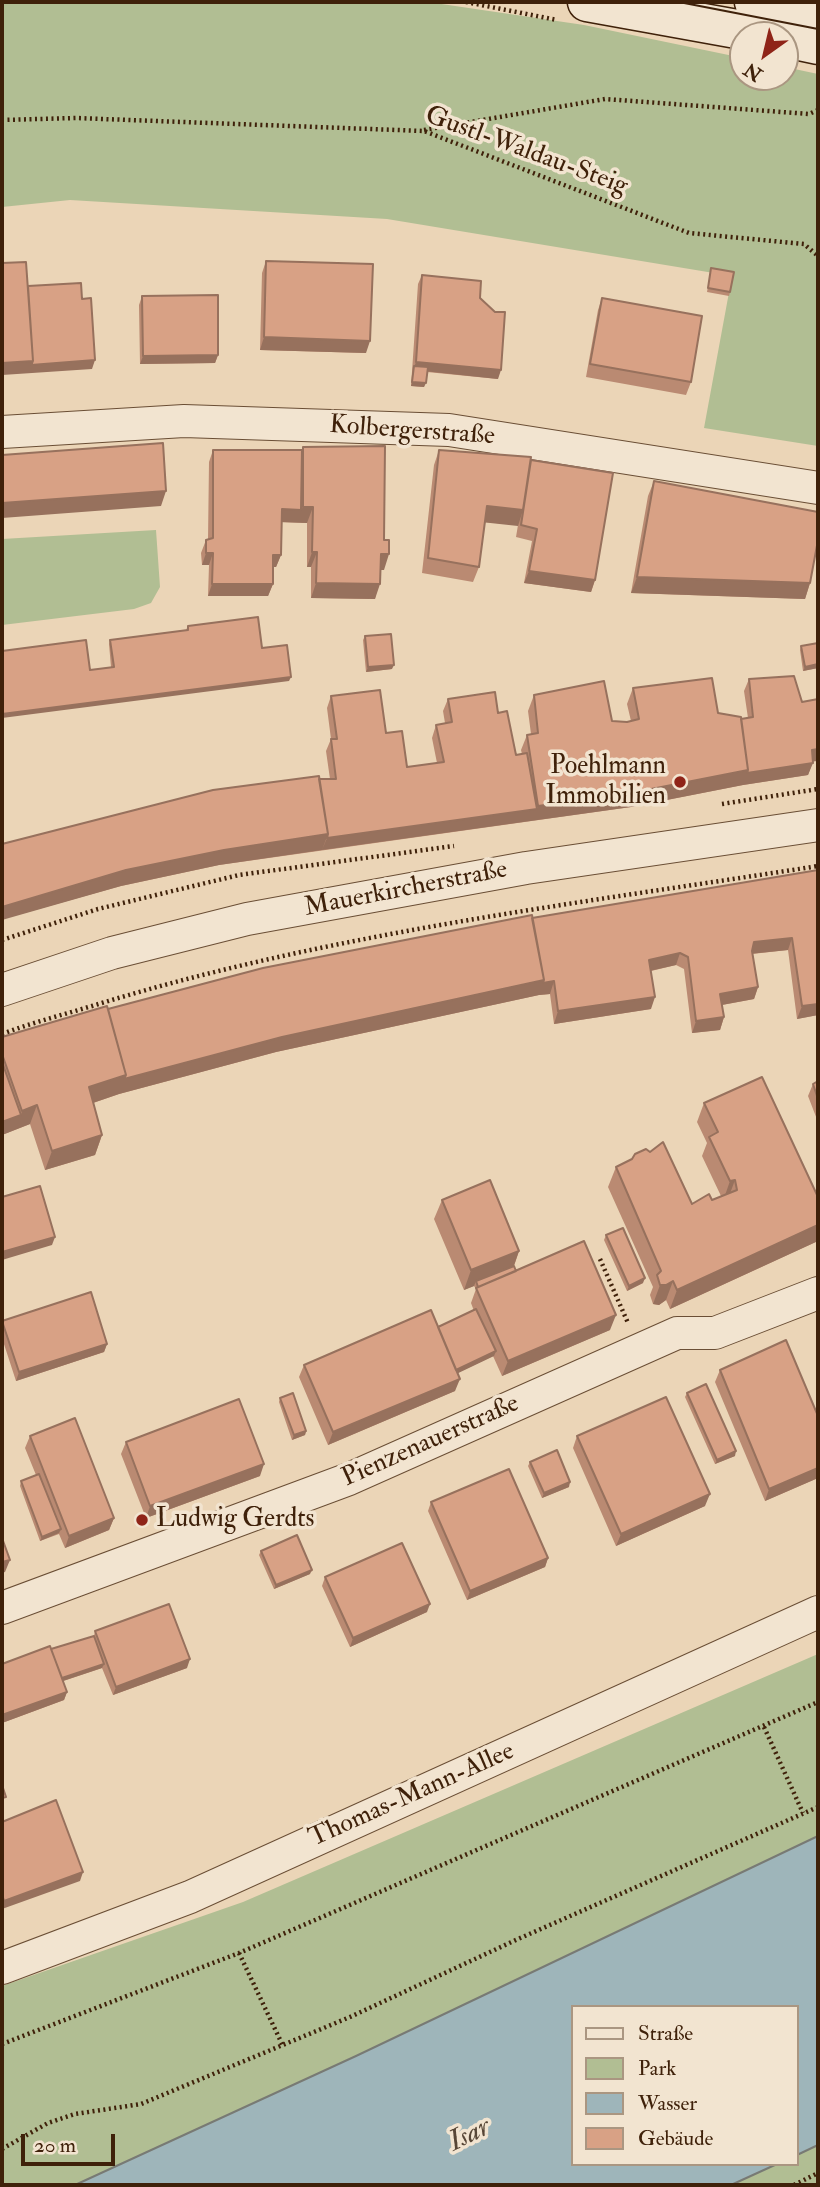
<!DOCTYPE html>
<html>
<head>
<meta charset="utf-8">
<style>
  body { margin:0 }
  #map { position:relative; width:820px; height:2187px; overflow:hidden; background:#ebd5b7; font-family:"IM FELL Double Pica",serif }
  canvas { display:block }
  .frame { position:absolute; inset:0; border:4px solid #3f210a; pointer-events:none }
  .legend { position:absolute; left:571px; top:2005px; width:228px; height:161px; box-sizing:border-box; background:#f2e4d0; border:2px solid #aa9681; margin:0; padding:9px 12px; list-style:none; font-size:21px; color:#3f210a }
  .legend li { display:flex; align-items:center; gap:14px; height:35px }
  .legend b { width:35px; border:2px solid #aa9681 }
  .north { position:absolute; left:729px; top:21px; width:70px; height:70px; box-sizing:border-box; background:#f2e4d0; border:2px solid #aa9681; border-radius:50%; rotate:214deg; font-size:19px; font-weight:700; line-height:28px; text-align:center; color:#3f210a }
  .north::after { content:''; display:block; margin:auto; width:24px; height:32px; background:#8f2418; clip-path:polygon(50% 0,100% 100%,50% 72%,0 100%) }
  .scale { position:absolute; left:21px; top:2134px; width:94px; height:32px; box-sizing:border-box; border:4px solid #3f210a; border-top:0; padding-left:9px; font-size:21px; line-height:24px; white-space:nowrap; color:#3f210a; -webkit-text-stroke:5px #f2e4d0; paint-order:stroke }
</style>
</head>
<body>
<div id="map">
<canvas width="820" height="2187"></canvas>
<div class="frame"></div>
<ul class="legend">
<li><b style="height:9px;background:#f2e4d0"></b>Straße</li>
<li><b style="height:19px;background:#b1be93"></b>Park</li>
<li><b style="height:19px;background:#9eb5ba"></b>Wasser</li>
<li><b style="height:19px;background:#d8a185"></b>Gebäude</li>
</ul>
<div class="north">N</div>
<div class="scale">20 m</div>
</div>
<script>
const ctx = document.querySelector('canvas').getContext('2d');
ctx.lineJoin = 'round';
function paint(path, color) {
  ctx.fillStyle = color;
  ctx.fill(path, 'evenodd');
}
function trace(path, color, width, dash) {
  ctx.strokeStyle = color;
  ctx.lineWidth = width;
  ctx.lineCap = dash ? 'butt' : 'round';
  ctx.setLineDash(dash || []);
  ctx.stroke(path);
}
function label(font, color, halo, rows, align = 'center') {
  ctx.font = font + ' "IM FELL Double Pica",serif';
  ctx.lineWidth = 7;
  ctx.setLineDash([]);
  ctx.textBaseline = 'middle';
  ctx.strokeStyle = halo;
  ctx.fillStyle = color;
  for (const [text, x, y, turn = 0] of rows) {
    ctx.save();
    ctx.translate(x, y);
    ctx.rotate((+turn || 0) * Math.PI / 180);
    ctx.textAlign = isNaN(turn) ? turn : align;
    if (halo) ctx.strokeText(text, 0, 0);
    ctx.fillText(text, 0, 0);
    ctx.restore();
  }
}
paint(new Path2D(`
  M 2,2 L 428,2 L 584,25 L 743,58 L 743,77 L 785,77 L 785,67 L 818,74 L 818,446 L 704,428 L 732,276 L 387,219 L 70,200 L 2,207 Z
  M 156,530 L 160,587 L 151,603 L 134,609 L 2,625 L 2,539 Z
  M 818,1654 L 818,1836 L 356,2056 L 75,2185 L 2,2185 L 2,1986 L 243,1902 Z
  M 818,2145 L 818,2185 L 731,2185 L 777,2164 L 797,2164 L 797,2155 Z`), '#b1be93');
const water = new Path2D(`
  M 818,1836 L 818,2145 L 797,2155 L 797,2007 L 573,2007 L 573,2164 L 777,2164 L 731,2185 L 75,2185 L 356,2056 Z`);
paint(water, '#9eb5ba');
trace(water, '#787a74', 2);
const street = new Path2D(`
  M 2,432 L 184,421 L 449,430 L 818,488
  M 2,990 L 112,953 L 247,919 L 526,868 L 818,825
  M 2,1608 L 349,1479 L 677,1333 L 715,1333 L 818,1293
  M 2,1968 L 190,1897 L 818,1612`);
const secondary = new Path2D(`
  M 587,2 L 770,35
  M 754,2 L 818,15
  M 785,38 L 818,45`);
trace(street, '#6a4e35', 34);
trace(secondary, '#3f210a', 41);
trace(new Path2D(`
  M 466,2 L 557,20
  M 2,120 L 76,118 L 424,131 L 689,233 L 804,244 L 818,256
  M 424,130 L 605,99 L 809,114 L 818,110
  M 722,804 L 818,789
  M 2,940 L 98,909 L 239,875 L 454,846
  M 2,1034 C 31,1023 62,1015 92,1006 C 328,933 575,904 818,866
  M 600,1259 L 628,1323
  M 764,1727 L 803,1813
  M 239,1953 L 283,2046
  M 2,2044 L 239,1953 L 818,1702
  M 2,2149 L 48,2123 L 75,2114 L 141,2104 L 350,2017 L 518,1939 L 818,1807
  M 794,2185 L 818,2173`), '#3f210a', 4.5, [2, 3.5]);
trace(street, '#f2e4d0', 32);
trace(secondary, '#f2e4d0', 38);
trace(new Path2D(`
  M 679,2 L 818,29`), '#3f210a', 2);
paint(new Path2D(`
  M 266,261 L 366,353 L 260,350 L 262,273 Z
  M 711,268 L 730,292 L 729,296 L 707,292 Z
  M 422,275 L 480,298 L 498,379 L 427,372 L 424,387 L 411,386 L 418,284 Z
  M 142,296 L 218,355 L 215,363 L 140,364 L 139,305 Z
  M 602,298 L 691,382 L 686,395 L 586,377 L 598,310 Z
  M 303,447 L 384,540 L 384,570 L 380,570 L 375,599 L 311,598 L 311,567 L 307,567 L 307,523 L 282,522 L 281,555 L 276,567 L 273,567 L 273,584 L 268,596 L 208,596 L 209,565 L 202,565 L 201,553 L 206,540 L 208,540 L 209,462 L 213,450 L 302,450 Z
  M 439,450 L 531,460 L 595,580 L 591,592 L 524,583 L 532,541 L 516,537 L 518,525 L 485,522 L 479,567 L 473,582 L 422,573 L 434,465 Z
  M 654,481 L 810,583 L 805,599 L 631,593 L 648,496 Z
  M 188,626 L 262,648 L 289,681 L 90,670 L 111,667 L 109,644 L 110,640 L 186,630 Z
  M 365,636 L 392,669 L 366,672 L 363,640 Z
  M 818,641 L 818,668 L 803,671 L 800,650 L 801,646 L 818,643 Z
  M 749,679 L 802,702 L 818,699 L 818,761 L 813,761 L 808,775 L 743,785 L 631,807 L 219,865 L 121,886 L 17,915 L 319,779 L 330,779 L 326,751 L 331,739 L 327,708 L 331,696 L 386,733 L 407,767 L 437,763 L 432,738 L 436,725 L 445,723 L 443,711 L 448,699 L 498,713 L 516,755 L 522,754 L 521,750 L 527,735 L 531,734 L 528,711 L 534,695 L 612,721 L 627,722 L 631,721 L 627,704 L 633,688 L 741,719 L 748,718 L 744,691 Z
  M 818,870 L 818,1015 L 797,1019 L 788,950 L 752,954 L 758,987 L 754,999 L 722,1005 L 724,1017 L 720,1030 L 692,1033 L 684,969 L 676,965 L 651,971 L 651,1009 L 554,1024 L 550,994 L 539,995 L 276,1052 L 119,1094 L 93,1103 L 102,1135 L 95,1155 L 45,1170 L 30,1124 L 2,1135 L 2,1037 L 108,1009 L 532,918 Z
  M 818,1081 L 818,1122 L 808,1096 L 813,1084 Z
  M 704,1103 L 818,1197 L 818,1241 L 670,1309 L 666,1300 L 659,1305 L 653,1304 L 650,1295 L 653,1287 L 608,1187 L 616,1167 L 692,1204 L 712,1200 L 721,1196 L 702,1156 L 707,1143 L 697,1122 Z
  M 442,1200 L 519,1251 L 514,1266 L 516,1271 L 610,1330 L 502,1376 L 493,1356 L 457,1373 L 455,1391 L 328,1445 L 299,1377 L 304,1365 L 438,1327 L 474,1311 L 471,1303 L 476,1289 L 474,1286 L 464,1290 L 434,1219 Z
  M 606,1235 L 643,1283 L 627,1291 L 604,1240 Z
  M 2,1321 L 107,1344 L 104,1352 L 16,1381 L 2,1338 Z
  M 720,1370 L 818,1416 L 818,1478 L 765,1501 L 715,1382 Z
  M 687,1393 L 735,1456 L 715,1464 L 685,1397 Z
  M 280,1398 L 306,1431 L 305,1435 L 292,1440 L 279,1402 Z
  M 30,1436 L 114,1518 L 109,1530 L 65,1548 L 59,1534 L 40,1541 L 20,1486 L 21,1481 L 36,1475 L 25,1448 Z
  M 577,1436 L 705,1506 L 616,1546 L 573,1448 Z
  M 126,1442 L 260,1476 L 146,1518 L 121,1454 Z
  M 530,1462 L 569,1487 L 542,1498 L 528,1466 Z
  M 431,1502 L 548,1558 L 545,1567 L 467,1600 L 428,1511 Z
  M 261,1551 L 310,1574 L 274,1589 L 259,1555 Z
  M 325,1577 L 427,1612 L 350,1647 L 322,1586 Z
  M 95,1631 L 187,1668 L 113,1695 L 102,1668 L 63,1681 L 67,1692 L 64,1700 L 2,1723 L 2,1664 L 94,1636 Z`), '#ba8a72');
paint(new Path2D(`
  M 264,337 L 370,341 L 366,353 L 260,350 Z
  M 218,355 L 215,363 L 140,364 L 143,356 Z
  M 95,360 L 92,369 L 2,375 L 2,363 L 33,361 Z
  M 416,362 L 501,370 L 498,379 L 414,370 L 414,366 L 413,370 Z
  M 412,382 L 426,383 L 424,387 L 411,386 Z
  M 166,491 L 161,506 L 2,518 L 2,503 Z
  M 487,506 L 523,510 L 518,526 L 481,522 Z
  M 303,507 L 313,507 L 307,523 L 278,522 L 282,509 L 301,510 Z
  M 312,552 L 317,552 L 311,567 L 307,567 Z
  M 206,553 L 213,553 L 209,565 L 202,565 Z
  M 381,554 L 389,554 L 384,570 L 375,570 Z
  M 273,555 L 281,555 L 276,567 L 269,567 Z
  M 529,571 L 595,580 L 591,592 L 524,583 Z
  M 637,577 L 810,583 L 805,599 L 631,593 Z
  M 316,583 L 380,584 L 375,599 L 311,598 Z
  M 212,584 L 273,584 L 268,596 L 208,596 Z
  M 818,664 L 818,668 L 803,671 L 805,667 Z
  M 394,665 L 392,669 L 366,672 L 368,667 Z
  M 291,677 L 289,681 L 2,718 L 2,714 Z
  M 818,749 L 818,761 L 807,762 L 812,750 Z
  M 813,763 L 808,775 L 743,785 L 631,807 L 322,850 L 327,838 L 537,809 L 538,806 L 748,770 Z
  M 328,834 L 322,850 L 219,865 L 121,886 L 2,920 L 2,907 L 126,870 L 224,850 Z
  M 792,938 L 788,950 L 749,954 L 754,942 Z
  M 680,953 L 676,965 L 645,972 L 649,960 Z
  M 544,980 L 554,981 L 550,994 L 539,995 L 276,1052 L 119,1094 L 81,1107 L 89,1087 L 126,1075 L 282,1037 Z
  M 758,987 L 754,999 L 716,1006 L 720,994 Z
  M 655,997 L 651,1009 L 554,1024 L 558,1011 Z
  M 818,1004 L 818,1015 L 797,1019 L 802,1006 Z
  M 724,1017 L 720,1030 L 692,1033 L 696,1021 Z
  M 37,1105 L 30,1124 L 2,1135 L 2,1122 L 21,1115 L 22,1111 Z
  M 102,1135 L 95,1155 L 45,1170 L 52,1151 Z
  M 735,1180 L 728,1199 L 723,1201 L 730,1181 Z
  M 818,1225 L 818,1241 L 670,1309 L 677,1290 Z
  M 55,1237 L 52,1245 L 2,1260 L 2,1252 Z
  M 519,1251 L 512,1271 L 476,1281 L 474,1286 L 464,1290 L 471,1270 Z
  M 645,1278 L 643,1283 L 627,1291 L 629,1286 Z
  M 673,1281 L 666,1300 L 659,1305 L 653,1304 L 660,1285 Z
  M 616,1315 L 610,1330 L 502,1376 L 508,1361 Z
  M 107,1344 L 104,1352 L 16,1381 L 19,1372 Z
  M 496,1351 L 494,1356 L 450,1377 L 451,1372 Z
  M 460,1379 L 455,1391 L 328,1445 L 333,1432 Z
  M 306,1431 L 305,1435 L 292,1440 L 294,1435 Z
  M 736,1451 L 735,1456 L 715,1464 L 717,1460 Z
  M 264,1464 L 260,1476 L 146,1518 L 150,1506 Z
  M 818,1468 L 818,1478 L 765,1501 L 769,1489 Z
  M 570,1482 L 569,1487 L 542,1498 L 544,1493 Z
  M 710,1494 L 705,1506 L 616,1546 L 621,1534 Z
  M 114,1518 L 109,1530 L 65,1548 L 69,1536 Z
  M 61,1529 L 59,1533 L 40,1541 L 42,1537 Z
  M 548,1558 L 545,1567 L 467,1600 L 470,1591 Z
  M 10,1560 L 5,1572 L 2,1573 L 2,1562 Z
  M 312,1570 L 310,1574 L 274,1589 L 276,1585 Z
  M 430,1604 L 427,1612 L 350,1647 L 353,1638 Z
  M 190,1659 L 187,1668 L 113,1695 L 116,1687 Z
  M 104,1664 L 102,1668 L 57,1683 L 59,1679 Z
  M 67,1692 L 64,1700 L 2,1723 L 2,1715 Z
  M 83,1872 L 80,1881 L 2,1909 L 4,1901 Z`), '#97715d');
const building = new Path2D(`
  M 266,261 L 373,264 L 370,341 L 264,337 Z
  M 26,262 L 33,361 L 2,363 L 2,263 Z
  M 711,268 L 734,272 L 730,292 L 708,288 Z
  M 422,275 L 481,281 L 480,298 L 495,312 L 505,312 L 501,370 L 416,362 Z
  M 81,283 L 82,299 L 91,298 L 95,360 L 31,365 L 33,361 L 28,286 Z
  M 218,295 L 218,355 L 143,356 L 142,296 Z
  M 602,298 L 702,316 L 691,382 L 590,364 Z
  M 414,366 L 428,367 L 426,383 L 412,382 Z
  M 163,443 L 166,491 L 2,503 L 2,455 Z
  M 385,446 L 384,540 L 389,540 L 389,554 L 381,554 L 380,584 L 316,583 L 317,552 L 312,552 L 313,507 L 303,507 L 303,447 Z
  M 213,450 L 302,450 L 301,510 L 282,509 L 281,555 L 273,555 L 273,584 L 212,584 L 213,553 L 206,553 L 206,540 L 213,538 Z
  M 439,450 L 531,457 L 523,510 L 487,506 L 479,567 L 428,558 Z
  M 531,460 L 613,473 L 595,580 L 529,571 L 537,529 L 521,525 Z
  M 654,481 L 818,512 L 818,540 L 810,583 L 637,577 Z
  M 258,617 L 262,648 L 287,645 L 291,677 L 2,714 L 2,651 L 86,640 L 90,670 L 114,667 L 110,640 L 188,630 L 188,626 Z
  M 391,634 L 394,665 L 368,667 L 365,636 Z
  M 818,643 L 818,664 L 805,667 L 801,646 Z
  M 794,676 L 802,702 L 818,699 L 818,749 L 812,750 L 813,763 L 747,773 L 748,770 L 741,719 L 753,717 L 749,679 Z
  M 712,678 L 718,713 L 741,717 L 748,770 L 636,792 L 538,806 L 527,735 L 538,733 L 534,695 L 604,681 L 612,721 L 627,722 L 639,719 L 633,688 Z
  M 380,690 L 386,733 L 402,731 L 407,767 L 444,762 L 436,725 L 452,722 L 448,699 L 495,692 L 498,713 L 507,711 L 516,755 L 527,753 L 537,809 L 327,838 L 328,834 L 319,779 L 336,779 L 331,739 L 337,739 L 331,696 Z
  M 319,776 L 328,834 L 224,850 L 126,870 L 2,907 L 2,844 L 213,790 Z
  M 818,870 L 818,1004 L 802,1006 L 792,938 L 754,942 L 752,951 L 758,987 L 720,994 L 724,1017 L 696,1021 L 688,957 L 680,953 L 649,960 L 655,997 L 558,1011 L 554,981 L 543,983 L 544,980 L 532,918 Z
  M 532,915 L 544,980 L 282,1037 L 124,1079 L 126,1075 L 108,1009 L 263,968 Z
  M 107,1006 L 126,1075 L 89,1087 L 102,1135 L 52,1151 L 37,1105 L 22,1111 L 2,1054 L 2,1037 Z
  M 2,1062 L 21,1115 L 2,1122 Z
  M 762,1077 L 818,1197 L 818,1225 L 677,1290 L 673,1281 L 666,1285 L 660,1285 L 657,1275 L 661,1271 L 616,1167 L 632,1159 L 635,1154 L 646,1149 L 650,1152 L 663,1142 L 692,1204 L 709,1194 L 712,1200 L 737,1190 L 735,1180 L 730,1181 L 709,1137 L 718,1132 L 704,1103 Z
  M 818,1081 L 818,1099 L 813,1084 Z
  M 490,1180 L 519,1251 L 471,1270 L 442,1200 Z
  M 40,1186 L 55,1237 L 2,1252 L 2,1197 Z
  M 623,1228 L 645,1278 L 629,1286 L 606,1235 Z
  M 584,1241 L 616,1315 L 508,1361 L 476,1288 Z
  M 514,1266 L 516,1271 L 478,1287 L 476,1281 Z
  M 91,1292 L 107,1344 L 19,1372 L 2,1321 Z
  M 476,1309 L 496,1351 L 456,1370 L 438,1327 Z
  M 431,1310 L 460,1379 L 333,1432 L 304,1365 Z
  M 786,1340 L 818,1416 L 818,1468 L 769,1489 L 720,1370 Z
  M 706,1384 L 736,1451 L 717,1460 L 687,1393 Z
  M 293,1393 L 306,1431 L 294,1435 L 280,1398 Z
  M 666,1397 L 710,1494 L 621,1534 L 577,1436 Z
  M 239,1399 L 264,1464 L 150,1506 L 126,1442 Z
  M 75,1418 L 114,1518 L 69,1536 L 30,1436 Z
  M 557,1450 L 570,1482 L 544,1493 L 530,1462 Z
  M 509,1469 L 548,1558 L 470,1591 L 431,1502 Z
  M 39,1474 L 61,1529 L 42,1537 L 21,1481 Z
  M 297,1535 L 312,1570 L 276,1585 L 261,1551 Z
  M 2,1538 L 10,1560 L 2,1562 Z
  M 402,1543 L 430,1604 L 353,1638 L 325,1577 Z
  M 169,1604 L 190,1659 L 116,1687 L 95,1631 Z
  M 94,1636 L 104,1664 L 62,1678 L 51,1649 Z
  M 50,1646 L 67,1692 L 2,1715 L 2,1664 Z
  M 2,1785 L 6,1797 L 2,1798 Z
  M 56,1800 L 83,1872 L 4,1901 L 2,1894 L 2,1822 Z`);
paint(building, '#d8a185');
trace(building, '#97715d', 2);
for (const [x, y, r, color] of [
  [680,782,7,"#8f2418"],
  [142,1520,7,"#8f2418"]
]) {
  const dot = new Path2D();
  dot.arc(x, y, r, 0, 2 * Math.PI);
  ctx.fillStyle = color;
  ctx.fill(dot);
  trace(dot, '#f2e4d0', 2.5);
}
label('26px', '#3f210a', '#f2e4d0', [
  ["Gustl-Waldau-Steig",526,152,20],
  ["Kolbergerstraße",412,432,4],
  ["Mauerkircherstraße",406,890,-11],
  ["Pienzenauerstraße",431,1442,-24],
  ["Thomas-Mann-Allee",412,1796,-24]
]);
label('26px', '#3f210a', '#f2e4d0', [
  ["Poehlmann",666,767],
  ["Immobilien",666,797],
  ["Ludwig Gerdts",156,1520,"left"]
], 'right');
label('italic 28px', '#574636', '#f2e4d0', [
  ["Isar",470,2136,-26]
]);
</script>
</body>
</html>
